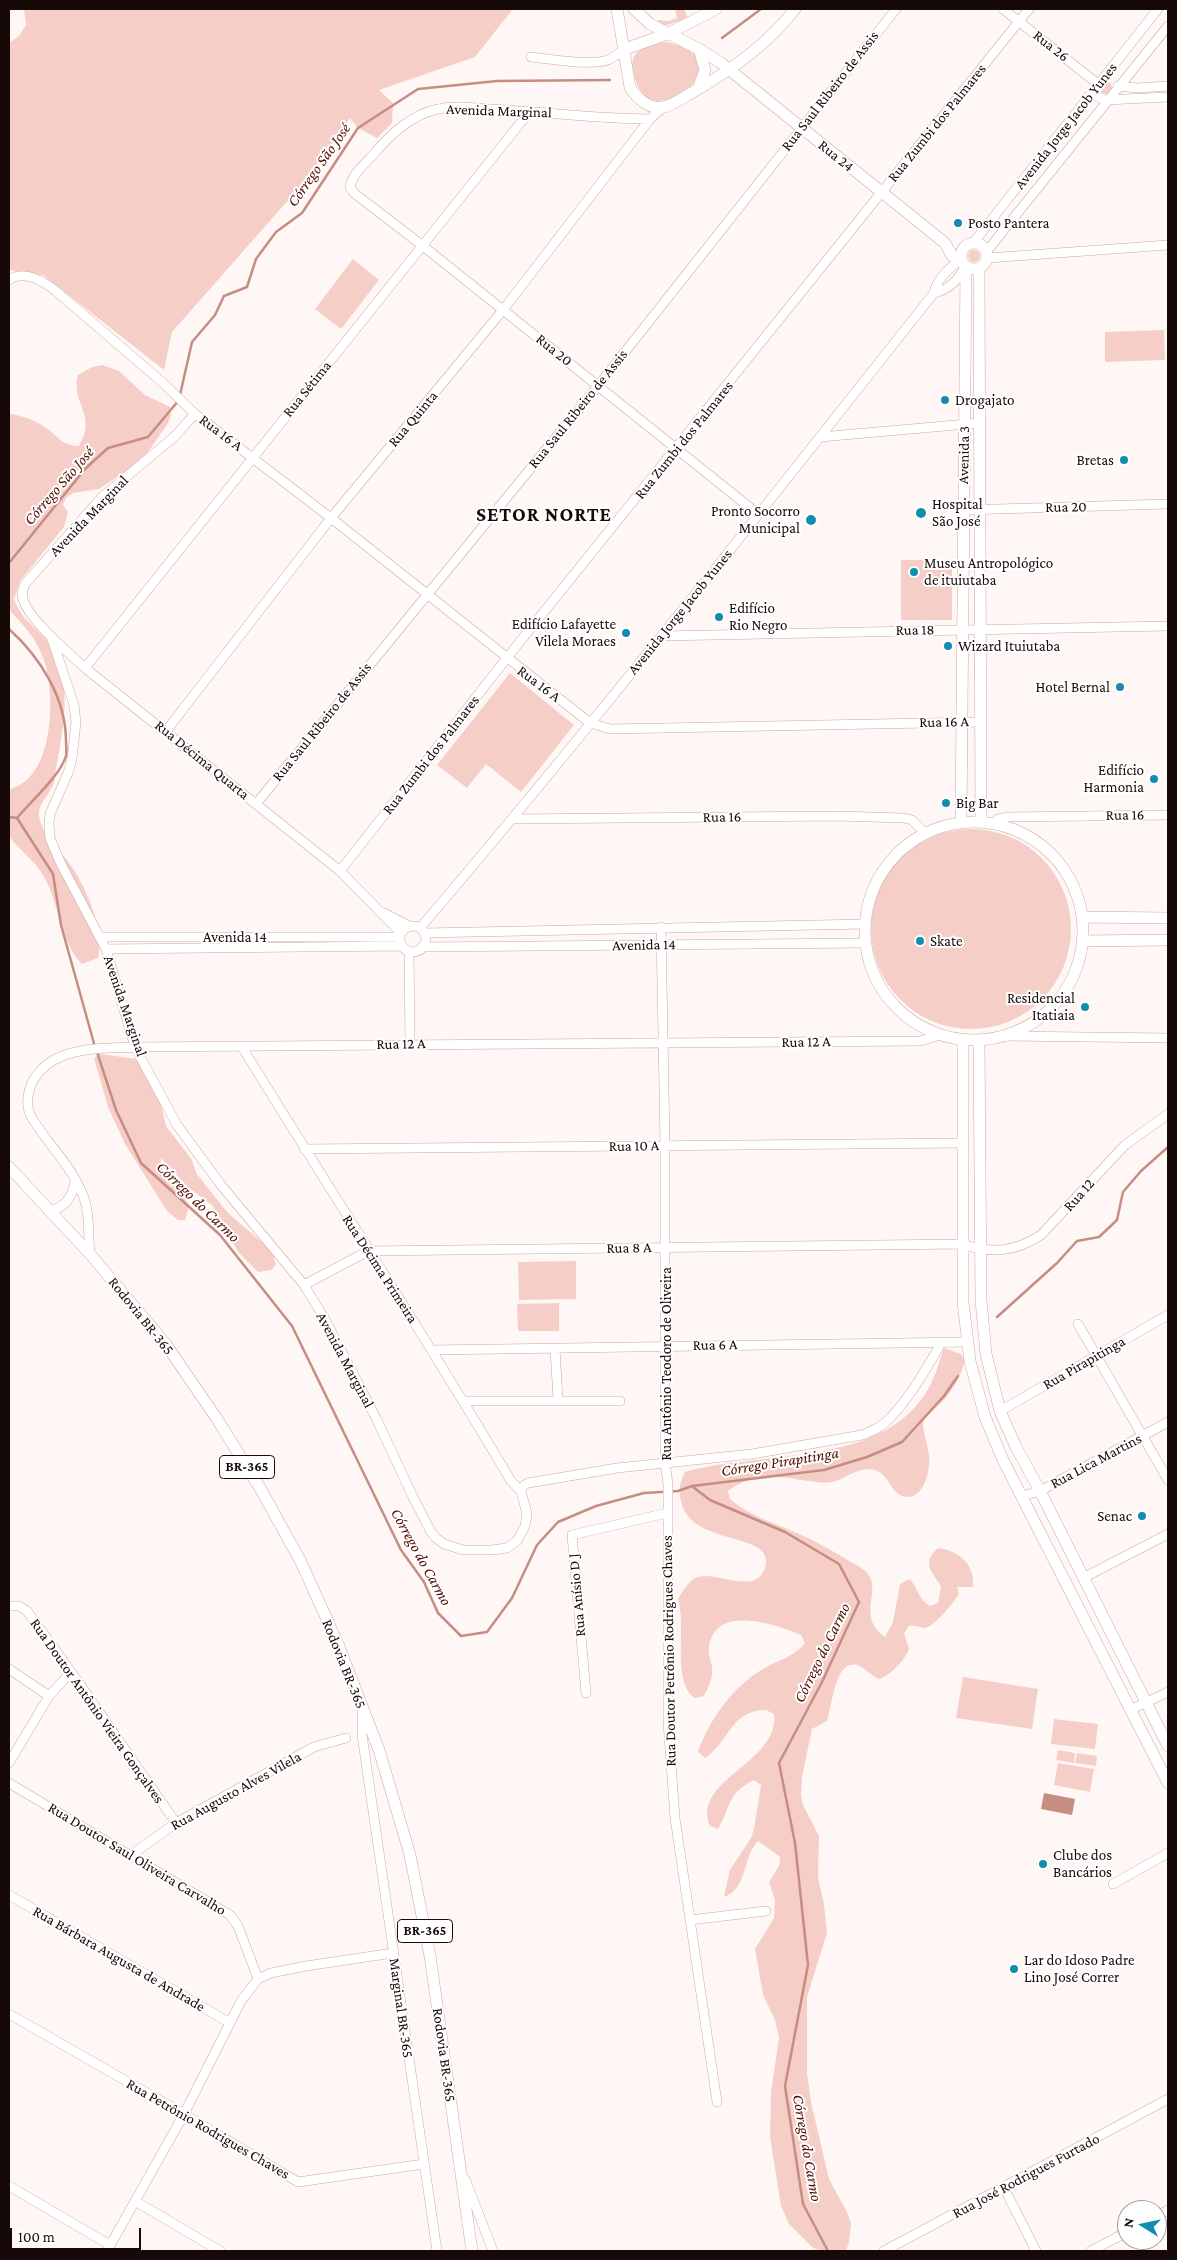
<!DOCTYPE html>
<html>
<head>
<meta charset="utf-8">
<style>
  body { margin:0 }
  #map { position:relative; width:1177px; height:2260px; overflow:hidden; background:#fff7f5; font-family:"Crimson Pro",serif }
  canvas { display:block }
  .frame { position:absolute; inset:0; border:10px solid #160907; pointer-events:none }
  .north { position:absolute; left:1117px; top:2200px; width:50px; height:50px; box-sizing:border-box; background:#fff; border:1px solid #a29d9c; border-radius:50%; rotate:280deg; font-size:14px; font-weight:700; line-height:20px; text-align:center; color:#160907 }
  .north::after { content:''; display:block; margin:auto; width:18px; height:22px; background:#128dae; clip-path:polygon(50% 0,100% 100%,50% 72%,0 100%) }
  .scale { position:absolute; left:10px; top:2228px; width:131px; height:22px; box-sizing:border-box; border:2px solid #160907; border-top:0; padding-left:6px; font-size:15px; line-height:18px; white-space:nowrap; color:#160907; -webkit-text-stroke:4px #fff; paint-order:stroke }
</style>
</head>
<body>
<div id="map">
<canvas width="1177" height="2260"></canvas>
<div class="frame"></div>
<div class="north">N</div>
<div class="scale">100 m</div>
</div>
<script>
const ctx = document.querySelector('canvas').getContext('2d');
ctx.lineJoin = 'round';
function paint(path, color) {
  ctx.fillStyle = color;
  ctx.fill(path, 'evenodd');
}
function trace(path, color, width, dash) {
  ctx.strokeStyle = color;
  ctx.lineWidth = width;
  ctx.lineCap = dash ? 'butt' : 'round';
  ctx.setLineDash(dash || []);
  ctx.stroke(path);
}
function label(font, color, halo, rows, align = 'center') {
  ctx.font = font + ' "Crimson Pro",serif';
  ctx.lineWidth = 4;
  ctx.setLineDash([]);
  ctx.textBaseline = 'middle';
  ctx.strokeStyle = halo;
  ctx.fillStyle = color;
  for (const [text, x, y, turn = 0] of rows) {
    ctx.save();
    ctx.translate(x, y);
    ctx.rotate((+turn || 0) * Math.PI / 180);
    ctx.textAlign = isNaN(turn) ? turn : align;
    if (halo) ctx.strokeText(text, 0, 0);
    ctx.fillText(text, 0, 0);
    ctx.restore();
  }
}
paint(new Path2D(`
  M 24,9 L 513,9 L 475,57 L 379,90 L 393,103 L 392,123 L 377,138 L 358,128 L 350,118 L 306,180 L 172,332 L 164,370 L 43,275 L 9,270 L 9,43 L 19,36 L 26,25 Z
  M 675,9 L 684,9 L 688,18 L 664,26 L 656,22 L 658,20 L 669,21 L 677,18 Z
  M 667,42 C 683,46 694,51 703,65 C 695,84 693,86 675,96 C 653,108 639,97 634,74 C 632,68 631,60 635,55 C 640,47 658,43 667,42 Z
  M1100 88a6 6 0 1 1 12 0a6 6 0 1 1-12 0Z
  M968 256a6 6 0 1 1 12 0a6 6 0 1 1-12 0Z
  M 353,259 L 379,280 L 341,329 L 315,309 Z
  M 1164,330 L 1165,360 L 1105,362 L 1105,332 Z
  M 102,365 L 119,371 L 145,395 L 170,407 L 171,415 L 168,423 L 148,452 L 129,469 L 99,489 L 73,493 L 66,498 L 63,505 L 68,512 L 64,527 L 20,581 L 14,599 C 23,625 45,632 54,650 C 74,694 61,736 54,782 C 51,793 40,802 39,812 C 38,831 60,850 70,864 C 86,887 105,930 98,958 L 82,964 C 60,943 59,901 43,875 C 34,860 19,850 9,836 L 9,789 C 54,780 56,695 44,660 C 35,636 25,627 9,610 L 9,414 C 23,415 37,421 49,430 C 60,439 64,446 79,446 C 98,414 70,403 78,375 L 92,367 Z
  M 901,560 L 952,560 L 952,620 L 901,620 Z
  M 510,673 L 574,725 L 521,792 L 486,764 L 467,788 L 437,765 Z
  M871 929a100 100 0 1 1 200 0a100 100 0 1 1-200 0Z
  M 100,1054 L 138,1059 L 157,1087 L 166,1126 L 192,1160 L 196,1173 L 227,1212 L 272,1251 L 276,1265 L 271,1270 L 258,1272 L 238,1252 L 213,1206 L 189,1188 L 161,1158 C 159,1181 182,1188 189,1206 L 185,1220 L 178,1220 L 167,1211 L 125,1144 L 108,1107 L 94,1058 Z
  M 576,1261 L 576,1299 L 519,1300 L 518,1262 Z
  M 559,1303 L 559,1331 L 518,1331 L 517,1304 Z
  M 944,1348 L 961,1354 L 965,1361 C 960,1377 954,1389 942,1402 C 935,1409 928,1413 923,1422 C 923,1434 928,1444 929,1456 C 931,1471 923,1503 902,1496 C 890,1491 888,1474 875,1470 C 860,1465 846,1479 832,1482 C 821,1484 812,1481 801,1480 C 775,1475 750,1474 728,1491 L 730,1499 C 749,1516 775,1523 799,1534 C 815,1541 831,1550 846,1559 C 853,1563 861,1567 866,1572 C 884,1588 855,1616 885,1637 L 893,1622 L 900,1584 L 910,1579 C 918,1588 918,1599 930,1606 L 938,1603 L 941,1586 C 932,1572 921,1563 938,1548 C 959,1551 975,1564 973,1587 L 957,1587 L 959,1594 C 954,1602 934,1627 925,1628 C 920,1628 915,1625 909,1626 L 904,1633 L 909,1649 C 904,1661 891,1675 879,1679 C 871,1675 866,1669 859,1666 C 835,1655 832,1708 827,1721 L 812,1729 L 802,1777 L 801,1795 L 803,1805 L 819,1836 L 818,1878 L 824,1904 L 827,1933 L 807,1997 L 807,2073 L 811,2102 L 829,2179 L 848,2214 L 851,2224 L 849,2242 L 846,2251 L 823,2251 L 813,2248 L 789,2224 L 781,2206 L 770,2137 L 771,2092 L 779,2038 L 775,2020 L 763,1995 L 755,1949 L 774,1918 L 775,1900 L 769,1882 L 779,1866 L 780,1857 L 758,1841 C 742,1857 748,1889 724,1897 L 730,1870 L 751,1838 L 754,1829 L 761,1785 L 754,1780 C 726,1794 732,1806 718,1829 L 710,1826 C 691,1779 780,1763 774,1714 L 766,1710 C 730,1710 730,1742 705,1758 L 698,1752 C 709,1720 733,1686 763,1669 C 778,1660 794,1657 805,1643 L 801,1635 C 776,1624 713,1603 709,1648 C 708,1655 711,1660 712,1667 C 714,1677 708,1688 704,1696 L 695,1698 C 671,1682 687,1626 678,1599 C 682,1592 690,1579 698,1577 C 716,1571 756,1596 765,1568 C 777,1530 690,1548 681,1501 C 678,1490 680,1482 685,1472 C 761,1450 880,1468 927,1391 C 935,1378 939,1362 944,1348 Z
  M 963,1677 L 1038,1689 L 1032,1729 L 956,1718 Z
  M 1054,1719 L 1098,1724 L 1095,1749 L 1051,1744 Z
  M 1058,1750 L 1075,1753 L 1074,1763 L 1056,1760 Z
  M 1077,1753 L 1097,1756 L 1096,1766 L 1075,1763 Z
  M 1058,1763 L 1094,1769 L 1090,1792 L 1054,1785 Z`), '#f5cfc7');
paint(new Path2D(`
  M 1044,1793 L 1075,1799 L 1072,1815 L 1041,1809 Z`), '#c68d82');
trace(new Path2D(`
  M 722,38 L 761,9
  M 180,395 L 192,342 L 215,315 L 224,296 L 247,287 L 256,259 L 276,232 L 302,213 L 358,128 L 418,89 L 497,81 L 610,80
  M 9,563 L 85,469 L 108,448 L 148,437 L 179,400
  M 9,629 C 40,657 66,698 66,741 C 66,745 67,752 66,756 C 60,776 31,801 17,818
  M 9,817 L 17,818
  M 17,818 L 53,874 L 61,925 L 95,1047
  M 97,1052 L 116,1110 L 141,1163 L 220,1235 L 292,1326 L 401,1550 L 424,1582 L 438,1613 L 461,1636 L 487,1632 L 512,1598 L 537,1545 L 558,1522 L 596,1506 L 644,1493 L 678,1491 L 692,1486 L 824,1470 L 867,1457 L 902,1442 L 944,1396 L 958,1376
  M 997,1317 L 1057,1263 L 1077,1241 L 1099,1237 L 1117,1220 L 1123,1192 L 1141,1171 L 1168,1147
  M 693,1487 L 710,1500 L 785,1532 L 839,1564 L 859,1602 L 822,1682 L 779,1763 L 795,1843 L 808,1965 L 785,2086 L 803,2204 L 828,2251`), '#c68d82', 2.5);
const minor = new Path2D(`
  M 1003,9 L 1098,84
  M 531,57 C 552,59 588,66 608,60 C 614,57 619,53 625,49
  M 1118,86 L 1137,88 L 1168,86
  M 1094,90 L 1098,97 L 1105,100 L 1168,97
  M 650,119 C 597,119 544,112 491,109 C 474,108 455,105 438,109 C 413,114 390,134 374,154 C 366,163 352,174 350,187 L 354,193 L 423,246 L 758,514
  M 973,243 L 1158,9
  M 987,251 L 1168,26
  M 988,258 L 1168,245
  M 9,280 C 24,269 45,282 57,292 L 162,382 L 195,414 L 331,518 L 590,723 L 610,729 L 980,722
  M 934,293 C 948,290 960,279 965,266
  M 195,414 L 174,437 L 102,497 L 25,584 C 23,589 21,593 23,599 C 28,619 69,653 85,668 L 340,871 L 401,933
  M 820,437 L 979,423
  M 963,510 L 1168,504
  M 51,636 L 74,705 L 76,722 L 72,759 L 68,773 L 50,814 L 49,823 L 50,838 L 60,862 L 106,949 L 135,1047 L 177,1125 L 221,1185 L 304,1285 L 326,1321 L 376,1418 L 412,1495 L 431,1532 L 436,1538 L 444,1544 L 463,1550 L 492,1550 L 507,1548 L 517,1541 L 525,1526 L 527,1514 L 521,1491 L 523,1486 L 528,1483 L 617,1468 L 752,1454 L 862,1435 C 872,1431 882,1427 889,1419 C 910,1398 927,1367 942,1342
  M 662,636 L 1168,626
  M 85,668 L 530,111
  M 166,731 L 331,518 L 503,310 L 650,119 L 662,108
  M 256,804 L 598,386 L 896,9
  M 513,819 L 837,816 L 904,818 L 912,820 L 925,833
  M 993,824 L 998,819 L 1008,817 L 1168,815
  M 340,871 L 506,659 L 1029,9
  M 384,913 L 409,926
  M400 939a13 13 0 1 1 26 0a13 13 0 1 1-26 0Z
  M 661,927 L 665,1145 L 665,1462 L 668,1484 L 668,1722 L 675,1818 L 717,2102
  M 420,928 C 597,721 765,506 934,293 C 937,278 950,268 961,259
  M 424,933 L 865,924
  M 100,937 L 400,937
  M 422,947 L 865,943
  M 106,949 L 402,946
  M 409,951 L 410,1043
  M 1006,1036 L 1168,1038
  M 242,1047 C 331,1192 424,1334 511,1481 L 521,1491
  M 304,1149 L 963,1143
  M 49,1210 C 65,1209 72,1197 75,1182
  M 90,1254 C 88,1237 90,1218 85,1201 C 75,1169 49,1146 32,1118 C 26,1108 27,1096 31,1085 C 49,1045 99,1049 135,1047 L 920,1041 L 937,1036
  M 304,1285 L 368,1251 L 962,1244 C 992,1254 1015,1252 1041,1235 L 1125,1145 L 1168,1114
  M 1078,1324 L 1168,1480
  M 555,1348 L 558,1400
  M 432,1350 L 968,1342
  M 464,1401 L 620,1401
  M 1000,1411 L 1168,1315
  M 1022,1496 L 1040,1491 L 1168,1422
  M 1083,1578 L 1168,1534
  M 9,1606 L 19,1606 L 27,1611 L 79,1683 L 176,1823
  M 9,1669 L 49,1696
  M 586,1693 L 572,1535 L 667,1513
  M 1130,1710 L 1168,1692
  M 362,1711 L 362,1735 L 437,2251
  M 9,1763 L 49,1696 L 70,1673
  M 9,1783 L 230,1915 L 238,1926 L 258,1979
  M 131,1855 L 176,1823 L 314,1747 L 346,1738
  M 1113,1884 L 1168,1853
  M 9,1895 L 230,2023
  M 690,1920 L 766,1911
  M 9,2014 L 184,2114 L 298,2182 L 424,2164
  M 465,2179 L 493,2251
  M 9,2186 L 110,2245
  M 1004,2188 L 1036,2251
  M 135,2201 L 220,2251
  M 1157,2216 L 1168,2210
  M 107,2251 L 184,2114 L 241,2001 L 258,1979 L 271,1973 L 306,1966 L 393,1953
  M 884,2251 L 1168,2099
  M 1091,2251 L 1127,2232`);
const major = new Path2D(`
  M 617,9 L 630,87 C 637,99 650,110 664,107 C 673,105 680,99 688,95 C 727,73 768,45 795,9
  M 634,9 L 650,24 L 699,49 L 721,63 L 945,243 L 952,256 L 961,258
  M 625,49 L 667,34 L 716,9
  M 698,89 L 705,70 L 699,49
  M961 256a13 13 0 1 1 26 0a13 13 0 1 1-26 0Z
  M 979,269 L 981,821
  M 961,822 L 966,267
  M865 931a109 109 0 1 1 218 0a109 109 0 1 1-218 0Z
  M 1082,917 L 1168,918
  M 1083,941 L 1168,940
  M 963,1041 L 963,1302 L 970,1361 L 985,1417 L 1003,1460 L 1168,1783
  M 979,1041 L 981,1300 L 986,1354 L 1000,1411 L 1016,1447 L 1040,1491 L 1168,1746
  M 9,1167 L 90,1254 L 165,1343 L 217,1419 L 260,1488 L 301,1562 L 338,1644 L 379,1750 L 410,1855 L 430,1956 L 472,2251`);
trace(minor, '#cca8a0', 10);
trace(major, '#cca8a0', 12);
trace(minor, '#fff', 9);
trace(major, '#fff', 11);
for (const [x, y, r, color] of [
  [958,223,5,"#128dae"],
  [945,400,5,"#128dae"],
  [1124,460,5,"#128dae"],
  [921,513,6,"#128dae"],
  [811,520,6,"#128dae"],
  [914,572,5,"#128dae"],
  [719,617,5,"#128dae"],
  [626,633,5,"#128dae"],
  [948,646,5,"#128dae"],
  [1120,687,5,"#128dae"],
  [1154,779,5,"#128dae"],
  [946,803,5,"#128dae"],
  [920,941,5,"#128dae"],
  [1085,1007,5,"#128dae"],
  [1142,1516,5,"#128dae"],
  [1043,1864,5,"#128dae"],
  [1014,1969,5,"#128dae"]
]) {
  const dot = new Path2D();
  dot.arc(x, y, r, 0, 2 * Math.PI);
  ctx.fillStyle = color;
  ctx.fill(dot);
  trace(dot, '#fff', 2);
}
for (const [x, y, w] of [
  [247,1467,55],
  [425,1931,55]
]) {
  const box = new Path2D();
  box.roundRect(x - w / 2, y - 11.5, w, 23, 4);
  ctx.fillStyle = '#fff';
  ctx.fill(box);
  trace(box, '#160907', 1);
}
label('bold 14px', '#160907', null, [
  ["BR-365",247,1467],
  ["BR-365",425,1931]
]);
label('15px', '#160907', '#fff', [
  ["Rua 26",1051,46,38],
  ["Rua Saul Ribeiro de Assis",830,91,-52],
  ["Avenida Marginal",499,111,2],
  ["Rua Zumbi dos Palmares",937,123,-51],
  ["Avenida Jorge Jacob Yunes",1066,126,-52],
  ["Rua 24",836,156,39],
  ["Rua 20",554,350,39],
  ["Rua Sétima",307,389,-51],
  ["Rua Saul Ribeiro de Assis",578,409,-51],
  ["Rua Quinta",413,419,-50],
  ["Rua 16 A",221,433,37],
  ["Rua Zumbi dos Palmares",684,440,-51],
  ["Avenida 3",964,455,-89],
  ["Rua 20",1066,507,-1],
  ["Avenida Marginal",89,516,-46],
  ["Avenida Jorge Jacob Yunes",680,612,-51],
  ["Rua 18",915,630,-1],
  ["Rua 16 A",539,684,37],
  ["Rua Saul Ribeiro de Assis",322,722,-51],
  ["Rua 16 A",944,722,-1],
  ["Rua Zumbi dos Palmares",431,755,-52],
  ["Rua Décima Quarta",202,760,39],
  ["Rua 16",1125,815,-1],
  ["Rua 16",722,817,-1],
  ["Avenida 14",235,937],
  ["Avenida 14",644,945,-1],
  ["Avenida Marginal",125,1006,71],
  ["Rua 12 A",806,1042,-1],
  ["Rua 12 A",401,1044,-1],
  ["Rua 10 A",634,1146,-1],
  ["Rua 12",1079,1195,-48],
  ["Rua 8 A",629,1248,-1],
  ["Rua Décima Primeira",380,1269,57],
  ["Rodovia BR-365",141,1316,51],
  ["Rua 6 A",715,1345,-1],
  ["Avenida Marginal",345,1360,62],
  ["Rua Pirapitinga",1084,1363,-30],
  ["Rua Antônio Teodoro de Oliveira",666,1364,-90],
  ["Rua Lica Martins",1096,1461,-28],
  ["Rua Anísio D J",577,1595,-95],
  ["Rua Doutor Petrônio Rodrigues Chaves",669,1651,-91],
  ["Rodovia BR-365",344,1664,68],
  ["Rua Doutor Antônio Vieira Gonçalves",97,1711,55],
  ["Rua Augusto Alves Vilela",236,1791,-29],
  ["Rua Doutor Saul Oliveira Carvalho",137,1859,31],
  ["Rua Bárbara Augusta de Andrade",119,1959,30],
  ["Marginal BR-365",401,2008,82],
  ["Rodovia BR-365",444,2055,82],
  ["Rua Petrônio Rodrigues Chaves",208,2129,30],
  ["Rua José Rodrigues Furtado",1026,2176,-28]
]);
label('15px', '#160907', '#fff', [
  ["Posto Pantera",968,223],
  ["Drogajato",955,400],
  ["Bretas",1114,460,"right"],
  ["Hospital",932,504],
  ["São José",932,521],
  ["Pronto Socorro",800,511,"right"],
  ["Municipal",800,528,"right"],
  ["Museu Antropológico",924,563],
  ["de ituiutaba",924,580],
  ["Edifício",729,608],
  ["Rio Negro",729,625],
  ["Edifício Lafayette",616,624,"right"],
  ["Vilela Moraes",616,641,"right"],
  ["Wizard Ituiutaba",958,646],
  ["Hotel Bernal",1110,687,"right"],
  ["Edifício",1144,770,"right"],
  ["Harmonia",1144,787,"right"],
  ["Big Bar",956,803],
  ["Skate",930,941],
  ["Residencial",1075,998,"right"],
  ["Itatiaia",1075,1015,"right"],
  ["Senac",1132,1516,"right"],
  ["Clube dos",1053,1855],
  ["Bancários",1053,1872],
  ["Lar do Idoso Padre",1024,1960],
  ["Lino José Correr",1024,1977]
], 'left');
label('italic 16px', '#530e04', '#fff', [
  ["Córrego São José",319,165,-55],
  ["Córrego São José",59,486,-49],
  ["Córrego do Carmo",198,1202,44],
  ["Córrego Pirapitinga",780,1462,-9],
  ["Córrego do Carmo",421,1557,61],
  ["Córrego do Carmo",822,1653,-64],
  ["Córrego do Carmo",807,2148,80]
]);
ctx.letterSpacing = '1px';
label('bold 20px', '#160907', '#fff', [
  ["SETOR NORTE",544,515]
]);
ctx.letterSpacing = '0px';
</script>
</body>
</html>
